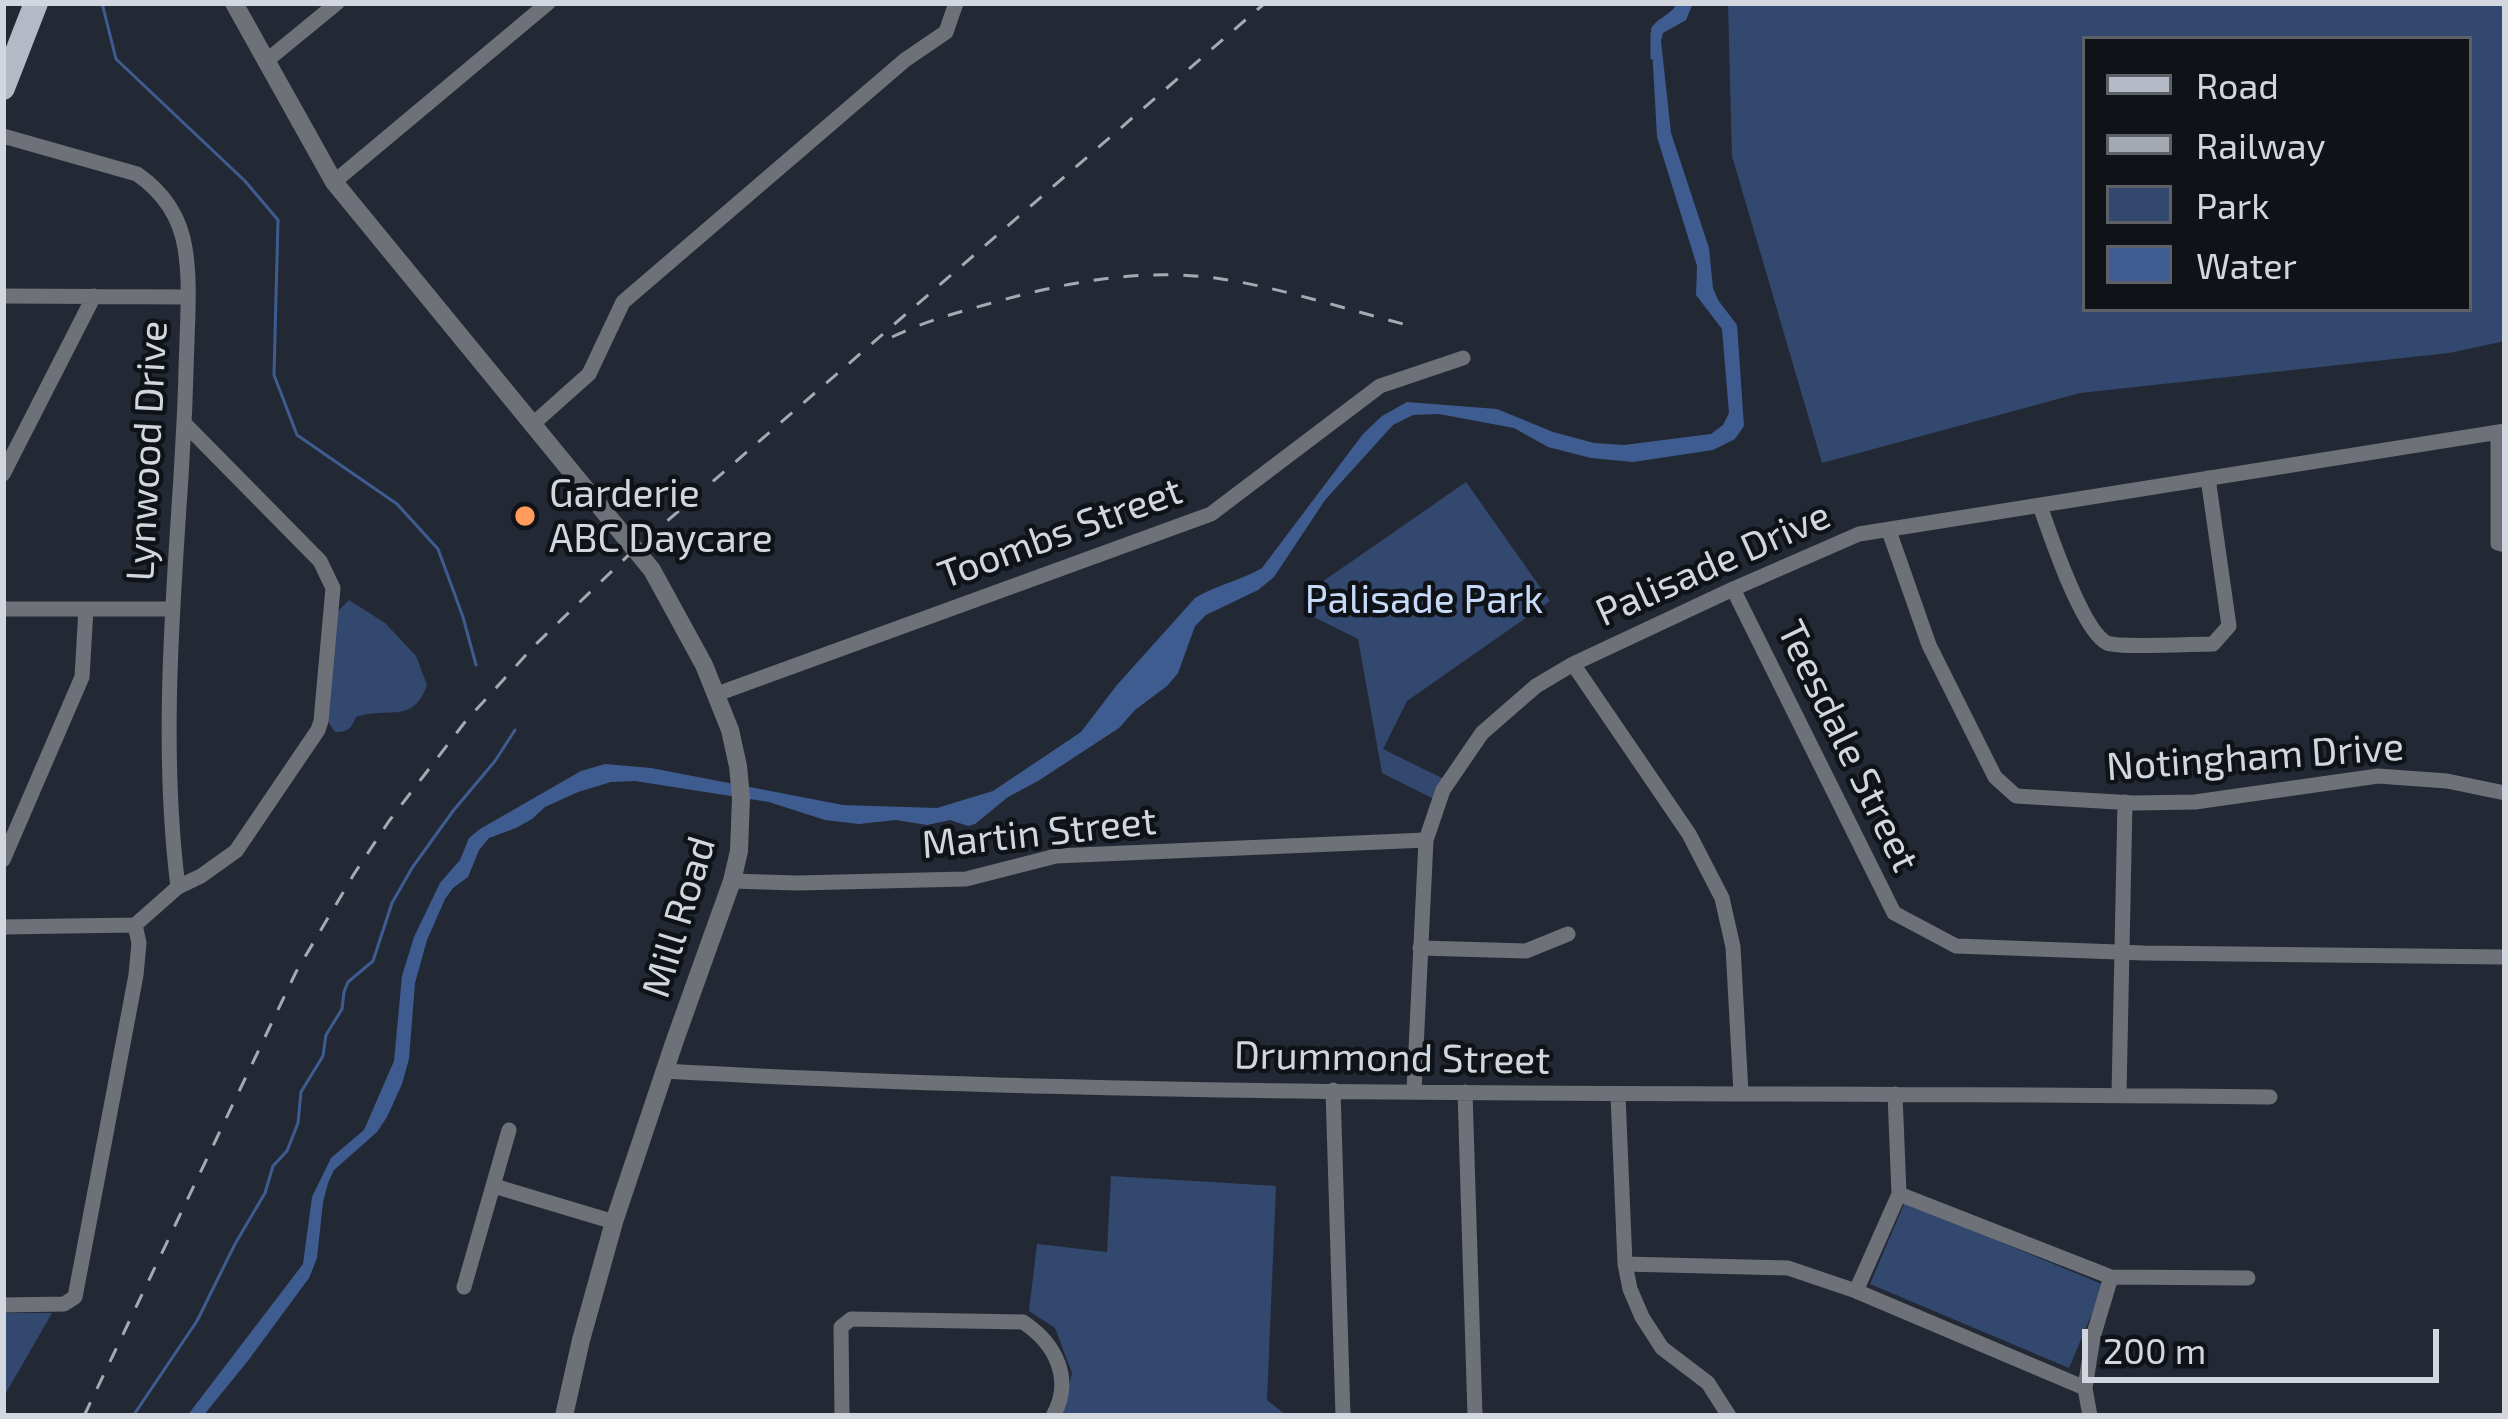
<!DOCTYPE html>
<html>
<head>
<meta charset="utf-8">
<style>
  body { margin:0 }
  #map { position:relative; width:2508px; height:1419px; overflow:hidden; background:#232934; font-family:"Exo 2",sans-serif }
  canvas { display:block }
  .frame { position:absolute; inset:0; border:6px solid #d2d6de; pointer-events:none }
  .legend { position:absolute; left:2082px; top:36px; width:390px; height:276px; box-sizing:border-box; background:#0f1217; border:3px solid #5d6067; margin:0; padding:15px 21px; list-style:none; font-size:36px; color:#d2d6de }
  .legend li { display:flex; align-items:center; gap:24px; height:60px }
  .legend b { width:60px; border:3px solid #5d6067 }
  .scale { position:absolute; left:2082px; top:1329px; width:357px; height:54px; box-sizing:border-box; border:6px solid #d2d6de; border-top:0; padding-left:15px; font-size:36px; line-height:42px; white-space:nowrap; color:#d2d6de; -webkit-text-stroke:9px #0f1217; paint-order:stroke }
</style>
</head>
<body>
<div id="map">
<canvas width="2508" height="1419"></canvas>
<div class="frame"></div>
<ul class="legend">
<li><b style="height:15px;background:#b3bac6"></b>Road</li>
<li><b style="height:15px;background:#a5a9b2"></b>Railway</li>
<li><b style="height:33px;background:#33486e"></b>Park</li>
<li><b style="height:33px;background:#3f5c91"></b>Water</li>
</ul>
<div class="scale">200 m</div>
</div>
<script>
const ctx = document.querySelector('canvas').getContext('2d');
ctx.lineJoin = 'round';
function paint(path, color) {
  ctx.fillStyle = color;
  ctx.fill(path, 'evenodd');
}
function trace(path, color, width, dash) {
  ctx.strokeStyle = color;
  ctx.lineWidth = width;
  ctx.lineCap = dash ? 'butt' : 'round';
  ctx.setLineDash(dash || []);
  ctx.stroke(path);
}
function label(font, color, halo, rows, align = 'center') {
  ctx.font = font + ' "Exo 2",sans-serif';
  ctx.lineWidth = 9;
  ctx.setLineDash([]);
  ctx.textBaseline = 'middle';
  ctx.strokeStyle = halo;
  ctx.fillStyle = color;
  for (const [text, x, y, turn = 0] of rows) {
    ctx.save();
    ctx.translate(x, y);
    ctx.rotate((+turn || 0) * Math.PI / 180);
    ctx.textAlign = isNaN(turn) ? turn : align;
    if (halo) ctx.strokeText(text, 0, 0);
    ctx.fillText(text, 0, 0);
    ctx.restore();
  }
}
paint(new Path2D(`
  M 1728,3 L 2505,3 L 2505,341 L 2449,353 L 2080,393 L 1822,463 L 1732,156 ZM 2469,39 L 2469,309 L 2085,309 L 2085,39 Z
  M 1466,482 L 1550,601 L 1407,701 L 1383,749 L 1444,779 L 1434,799 L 1382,773 L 1358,639 L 1306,613 L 1322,582 Z
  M 349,600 L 385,623 L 416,656 L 427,685 C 413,725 389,706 356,717 C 351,729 348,732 335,732 L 327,720 L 338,611 Z
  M 1111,1176 L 1276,1186 L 1267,1400 L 1287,1416 L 1061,1416 L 1072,1373 L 1055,1328 L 1029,1311 L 1037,1244 L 1107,1252 Z
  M 1905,1202 L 2104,1285 L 2069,1368 L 1870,1284 Z
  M 3,1313 L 52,1313 L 3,1398 Z`), '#33486e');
paint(new Path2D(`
  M 1677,3 L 1693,3 L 1686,20 L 1663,33 L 1661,41 L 1671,133 L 1709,248 L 1713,288 L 1718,300 L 1737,325 L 1744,426 L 1735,439 L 1713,450 L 1633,462 L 1591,458 L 1548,447 L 1514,428 L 1439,414 L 1413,415 L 1393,425 L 1325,500 L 1274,577 L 1258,590 L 1206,615 L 1195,626 L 1178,673 L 1167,686 L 1135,710 L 1119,728 L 1038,781 L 1008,797 L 975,824 L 968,826 L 950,820 L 927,825 L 896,820 L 859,824 L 825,820 L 769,802 L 635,781 L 611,782 L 578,792 L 545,807 L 532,819 L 516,828 L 489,838 L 479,850 L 468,877 L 453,888 L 445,899 L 427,940 L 415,983 L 409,1059 L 402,1084 L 387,1117 L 377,1132 L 334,1170 L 328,1183 L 323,1202 L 317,1258 L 309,1278 L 247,1362 L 203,1416 L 187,1416 L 303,1264 L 312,1197 L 331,1158 L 364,1130 L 394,1061 L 402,976 L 414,937 L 440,883 L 460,860 L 469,838 L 480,829 L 581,771 L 605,764 L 651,768 L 843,805 L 937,808 L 993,791 L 1081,732 L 1117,685 L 1195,598 C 1216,585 1240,581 1262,568 L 1363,434 L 1382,416 L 1407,402 L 1497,409 L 1553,432 L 1594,443 L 1624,445 L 1711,434 L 1723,425 L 1729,413 L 1722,329 L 1696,295 L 1697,266 L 1657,137 L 1651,29 C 1657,17 1671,16 1677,3 Z`), '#3f5c91');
trace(new Path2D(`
  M 102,3 L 116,59 L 245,181 L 278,220 L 274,375 L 297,435 L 397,504 L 438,549 L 463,617 L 476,665
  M 1652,33 L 1652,58
  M 133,1416 L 197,1321 L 235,1244 L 265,1193 L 273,1166 L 287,1151 L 298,1123 L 301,1092 L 323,1056 L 326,1035 L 342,1009 L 344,992 L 348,982 L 373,961 L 392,903 L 412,868 L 453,811 L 495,761 L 515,730`), '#3f5c91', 3);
trace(new Path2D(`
  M 265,62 L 337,3
  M 3,136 L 137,174 C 163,192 180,217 185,248 C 190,278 188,310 187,340 C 186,385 184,431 181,477 C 172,612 161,753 178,887
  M 334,182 L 548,3
  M 3,296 L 188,297
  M 534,423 L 589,374 L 623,302 L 905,60 L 946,32 L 956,3
  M 2498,432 L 2498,543 L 2505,545
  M 3,474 L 94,296
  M 2040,506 C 2050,534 2082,631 2107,643 C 2119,648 2194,644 2213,644 L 2229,626 L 2208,478
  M 1889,531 L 1929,645 L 1995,777 L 2016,796 L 2134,803 L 2195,802 L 2378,776 L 2447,781 L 2505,793
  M 1733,589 L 1894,913 L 1956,946 L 2144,953 L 2505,957
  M 3,609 L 172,609
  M 1573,664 L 1689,834 L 1722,898 L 1733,947 L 1741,1093
  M 717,694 L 1211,514 L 1380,386 L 1463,358
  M 3,860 L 82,677 L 86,609
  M 732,881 L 797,883 L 966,879 L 1056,856 L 1426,840
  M 3,927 L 135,925 L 178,887 L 201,876 L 236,851 L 318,730 L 321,721 L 333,588 L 320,561 L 184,423
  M 1420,948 L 1526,951 L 1568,934
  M 664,1071 C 1199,1101 1735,1090 2270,1097
  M 1333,1090 L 1343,1416
  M 1414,1091 L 1426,840 L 1443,790 L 1482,733 L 1536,686 L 1573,664 L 1733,589 L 1859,534 L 2505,431
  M 1465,1092 L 1475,1416
  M 1618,1095 L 1625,1264 L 1630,1289 L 1642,1317 L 1662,1348 L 1708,1383 L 1729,1416
  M 2119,1095 L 2125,802
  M 494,1186 L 614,1222
  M 1899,1194 L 2111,1277 L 2248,1278
  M 1625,1264 L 1788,1268 L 1856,1291 L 2085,1388
  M 464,1287 L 509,1130
  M 1856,1291 L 1899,1194 L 1895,1094
  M 3,1305 L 64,1304 L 75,1297 L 136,975 L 139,943 L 135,925
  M 842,1416 L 841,1327 L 851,1319 L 1023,1322 C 1055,1343 1074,1379 1053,1416
  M 2090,1416 L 2085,1388 L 2093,1337 L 2111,1277`), '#6e7177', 15);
trace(new Path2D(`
  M 234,3 L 334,182 L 652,570 L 704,665 L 730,730 L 738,766 L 741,798 L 739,851 L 732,881 L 675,1040 L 614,1222 L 581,1340 L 564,1416`), '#6e7177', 18);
trace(new Path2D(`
  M 3,88 L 36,3`), '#b3bac6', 24);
trace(new Path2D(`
  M 892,337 C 923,322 955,313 988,304 C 1062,283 1137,268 1215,278 C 1280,287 1348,310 1411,326
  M 84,1416 L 296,972 L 354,874 L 389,821 L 465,722 L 535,645 L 636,548 L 1265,3`), '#a5a9b2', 3, [15, 15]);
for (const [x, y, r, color] of [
  [525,516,12,"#ff9b5b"]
]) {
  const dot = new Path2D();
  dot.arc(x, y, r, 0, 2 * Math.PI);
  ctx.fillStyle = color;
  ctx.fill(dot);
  trace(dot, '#0f1217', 4.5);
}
label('39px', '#d2d6de', '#0f1217', [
  ["Lynwood Drive",147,451,-87],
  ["Toombs Street",1060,533,-20],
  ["Palisade Drive",1713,564,-24],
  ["Teesdale Street",1848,746,64],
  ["Notingham Drive",2255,757,-4],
  ["Martin Street",1039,833,-6],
  ["Mill Road",679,917,-73],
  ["Drummond Street",1392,1058,1]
]);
label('39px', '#d2d6de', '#0f1217', [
  ["Garderie",549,494],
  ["ABC Daycare",549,539]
], 'left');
label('39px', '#c8dafa', '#0f1217', [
  ["Palisade Park",1424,600]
]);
</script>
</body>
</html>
